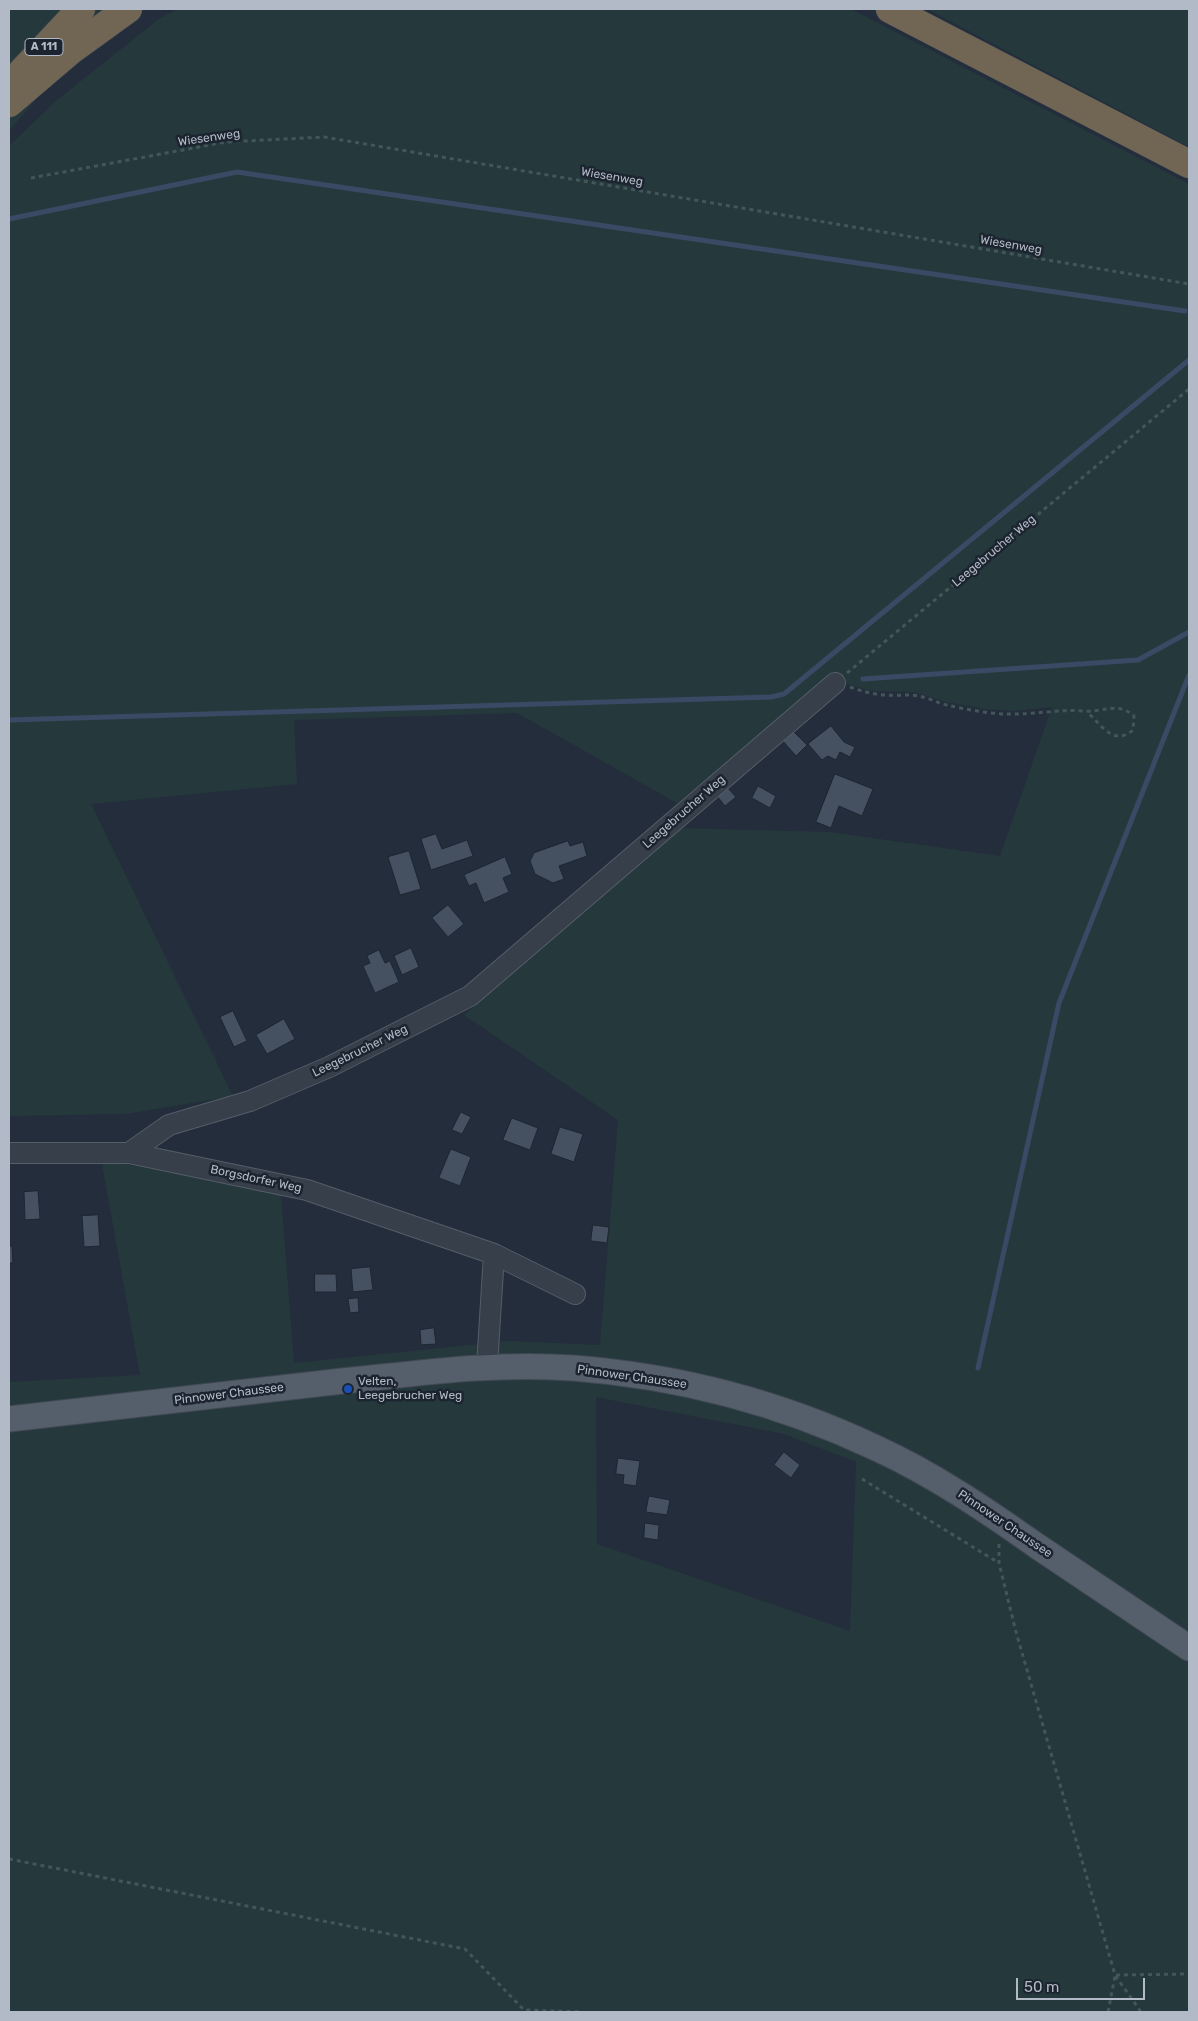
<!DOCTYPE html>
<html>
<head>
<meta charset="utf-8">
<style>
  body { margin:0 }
  #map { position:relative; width:1198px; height:2021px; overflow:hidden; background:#242d3b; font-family:Rubik,sans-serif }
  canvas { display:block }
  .frame { position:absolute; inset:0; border:10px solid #b3bac7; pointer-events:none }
  .scale { position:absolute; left:1016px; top:1978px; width:129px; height:22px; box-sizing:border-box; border:2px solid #b3bac7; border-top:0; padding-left:6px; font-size:15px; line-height:18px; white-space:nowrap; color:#b3bac7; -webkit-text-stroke:4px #1c2430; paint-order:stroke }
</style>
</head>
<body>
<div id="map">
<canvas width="1198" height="2021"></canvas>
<div class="frame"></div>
<div class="scale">50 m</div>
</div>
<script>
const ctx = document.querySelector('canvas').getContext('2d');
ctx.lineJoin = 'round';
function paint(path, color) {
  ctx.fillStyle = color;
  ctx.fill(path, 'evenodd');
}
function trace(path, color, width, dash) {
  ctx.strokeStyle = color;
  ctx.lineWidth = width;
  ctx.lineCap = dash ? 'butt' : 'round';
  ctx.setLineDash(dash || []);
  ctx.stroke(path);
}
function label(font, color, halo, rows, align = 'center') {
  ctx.font = font + ' Rubik,sans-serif';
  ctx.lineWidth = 5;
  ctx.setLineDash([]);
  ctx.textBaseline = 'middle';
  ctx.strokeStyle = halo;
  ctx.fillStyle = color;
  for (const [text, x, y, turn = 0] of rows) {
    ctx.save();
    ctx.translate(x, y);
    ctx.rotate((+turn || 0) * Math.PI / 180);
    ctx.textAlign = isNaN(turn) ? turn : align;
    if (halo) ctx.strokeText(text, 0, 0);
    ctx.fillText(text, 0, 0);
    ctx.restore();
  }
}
paint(new Path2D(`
  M 9,9 L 112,9 L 9,131 Z
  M 178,9 L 851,9 L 1189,184 L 1189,2012 L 9,2012 L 9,1382 L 140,1375 L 101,1159 L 281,1195 L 294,1363 L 509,1341 L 600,1345 L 618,1120 L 464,1015 L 675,828 L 830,832 L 1000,856 L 1052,707 L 1012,711 L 985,709 L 946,702 L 914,692 L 872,691 L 843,683 L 798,703 L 677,803 L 517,713 L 294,720 L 297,784 L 91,804 L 233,1096 L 126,1114 L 9,1116 L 9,146 L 57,100 L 160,18 ZM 596,1397 L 784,1434 L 856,1462 L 850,1631 L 597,1544 Z
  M 927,9 L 1189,9 L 1189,147 Z`), '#25393c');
trace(new Path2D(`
  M 9,219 L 237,172 L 1185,311
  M 863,679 L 1138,660 L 1189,632
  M 9,720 L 771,697 L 784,694 L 1189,360
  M 978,1368 L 1059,1003 L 1189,675`), '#394a64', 5);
const building = new Path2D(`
  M 831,726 L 844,742 L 855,747 L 850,757 L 840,752 L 836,760 L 828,756 L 822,760 L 808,744 Z
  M 793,731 L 807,745 L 796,756 L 782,740 Z
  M 835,774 L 873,789 L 862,816 L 839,806 L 831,828 L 816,822 Z
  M 758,786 L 776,796 L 770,808 L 752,798 Z
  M 727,787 L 736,797 L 725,806 L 717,796 Z
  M 436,834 L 442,849 L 467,840 L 473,856 L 431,870 L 421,839 Z
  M 568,841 L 570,846 L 583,842 L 587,856 L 559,866 L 564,879 L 553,883 L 535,874 L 530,861 L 534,853 Z
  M 409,851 L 421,889 L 400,895 L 388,857 Z
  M 505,857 L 512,874 L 503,878 L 509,892 L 484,903 L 476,883 L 469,886 L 464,875 Z
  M 448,905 L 464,924 L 448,937 L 432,918 Z
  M 411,948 L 419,967 L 402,975 L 394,956 Z
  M 379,950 L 385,963 L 390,961 L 399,982 L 375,993 L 363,966 L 370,963 L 367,956 Z
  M 233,1011 L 247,1041 L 234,1047 L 220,1017 Z
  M 284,1019 L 295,1039 L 267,1054 L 256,1035 Z
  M 461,1112 L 471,1117 L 462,1134 L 452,1130 Z
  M 512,1118 L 538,1128 L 530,1150 L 503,1140 Z
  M 560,1127 L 583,1134 L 574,1162 L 551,1154 Z
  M 451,1149 L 471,1157 L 460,1186 L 439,1178 Z
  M 38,1191 L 40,1219 L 25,1220 L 24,1192 Z
  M 98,1215 L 100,1246 L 84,1247 L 82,1216 Z
  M 593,1225 L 609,1227 L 607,1243 L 591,1241 Z
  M 9,1246 L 12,1246 L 13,1263 L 9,1263 Z
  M 370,1267 L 373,1290 L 353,1292 L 351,1269 Z
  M 315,1274 L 336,1274 L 337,1292 L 315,1292 Z
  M 358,1298 L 359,1312 L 350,1313 L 348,1299 Z
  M 434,1328 L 436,1344 L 421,1345 L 420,1330 Z
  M 784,1452 L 800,1465 L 791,1478 L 774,1465 Z
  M 618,1458 L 640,1461 L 636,1486 L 623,1484 L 624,1475 L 616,1474 Z
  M 649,1496 L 670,1500 L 667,1515 L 646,1512 Z
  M 645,1523 L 659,1525 L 658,1540 L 644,1538 Z`);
paint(building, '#455060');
trace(building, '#1e2632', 1);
const minor = new Path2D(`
  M 9,1153 L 129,1153 L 307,1190 L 494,1254 L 575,1294
  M 129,1153 L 169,1125 L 250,1101 L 329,1067 L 470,996 L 835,683
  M 487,1366 L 494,1254`);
const major = new Path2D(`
  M 9,1419 C 117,1407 226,1394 334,1382 C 414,1374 493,1362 573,1368 C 678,1376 781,1403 876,1448 C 933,1474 986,1510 1037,1546 C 1088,1580 1138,1614 1189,1648`);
const highway = new Path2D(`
  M 890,9 L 1189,164
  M 16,78 L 81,9
  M 9,103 L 70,51 L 128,9`);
trace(minor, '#555d69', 22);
trace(major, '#404854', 27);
trace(highway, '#424a56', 29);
trace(new Path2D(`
  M 31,178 L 226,142 L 324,137 L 1189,284
  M 847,673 L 1189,389
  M 850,687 C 861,691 872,694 884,695 C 895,696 907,694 918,696 C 928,697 937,703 947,705 C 964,709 990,714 1007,714 C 1033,715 1057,709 1083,711 C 1102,713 1117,701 1134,716 L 1133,730 C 1113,747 1101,724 1087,712
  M 862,1479 L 999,1563
  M 999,1544 L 999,1563 L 1016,1632 L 1115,1975 L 1141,2012
  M 9,1859 L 465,1949 L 524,2010 L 582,2012
  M 1116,1975 L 1189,1974
  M 1108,2012 L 1115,1976`), '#435659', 3, [4, 4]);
trace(minor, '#373f4b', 20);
trace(major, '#555e6b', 25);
trace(highway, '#716654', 28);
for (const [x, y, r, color] of [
  [348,1389,5,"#1a4fb4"]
]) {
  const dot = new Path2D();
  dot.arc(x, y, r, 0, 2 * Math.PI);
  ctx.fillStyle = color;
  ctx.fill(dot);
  trace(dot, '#1c2430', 2);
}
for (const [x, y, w] of [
  [44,47,38]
]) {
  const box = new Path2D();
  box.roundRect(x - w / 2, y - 8.5, w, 17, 4);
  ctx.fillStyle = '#1c2430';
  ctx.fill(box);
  trace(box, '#b3bac7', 1);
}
label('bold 11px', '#b3bac7', null, [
  ["A 111",44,47]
]);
label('12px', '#b3bac7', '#1c2430', [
  ["Wiesenweg",209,138,-8],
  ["Wiesenweg",612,177,10],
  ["Wiesenweg",1011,245,10],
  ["Leegebrucher Weg",994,551,-40],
  ["Leegebrucher Weg",684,812,-41],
  ["Leegebrucher Weg",360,1051,-26],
  ["Borgsdorfer Weg",256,1179,12],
  ["Pinnower Chaussee",632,1377,8],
  ["Pinnower Chaussee",229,1394,-7],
  ["Pinnower Chaussee",1005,1524,34]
]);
label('12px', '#b3bac7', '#1c2430', [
  ["Velten,",358,1382],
  ["Leegebrucher Weg",358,1396]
], 'left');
</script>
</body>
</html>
